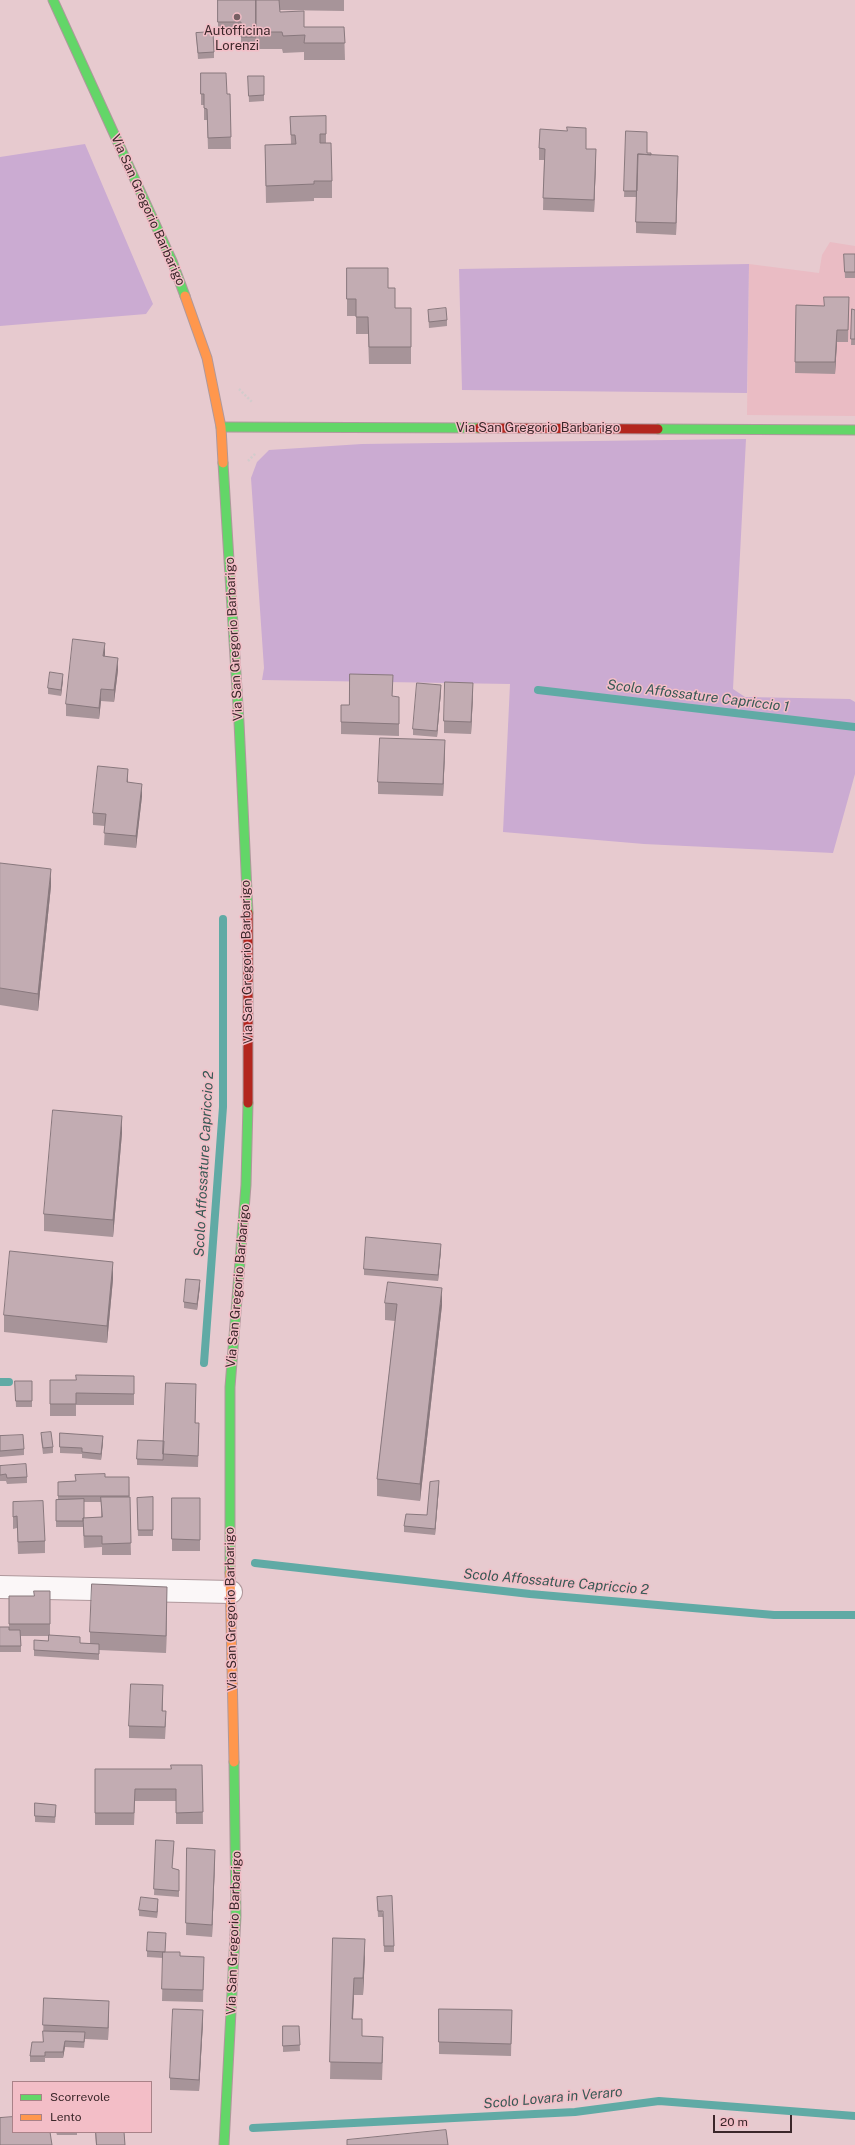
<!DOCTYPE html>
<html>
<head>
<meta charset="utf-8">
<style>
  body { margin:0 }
  #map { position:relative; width:855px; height:2145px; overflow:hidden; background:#e7cacf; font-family:"Public Sans",sans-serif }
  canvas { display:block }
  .legend { position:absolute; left:12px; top:2081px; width:140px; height:52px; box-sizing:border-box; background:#f3bec7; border:1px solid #a98288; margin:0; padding:5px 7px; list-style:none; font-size:12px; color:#3b272a }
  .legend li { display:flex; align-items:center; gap:8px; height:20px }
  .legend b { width:20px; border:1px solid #a98288 }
  .scale { position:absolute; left:713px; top:2115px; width:79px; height:18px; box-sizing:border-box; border:2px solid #3b272a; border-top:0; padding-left:5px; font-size:12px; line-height:14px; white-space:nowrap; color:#3b272a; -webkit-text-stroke:3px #f3bec7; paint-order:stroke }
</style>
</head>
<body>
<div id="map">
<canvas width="855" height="2145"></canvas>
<ul class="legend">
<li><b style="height:5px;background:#63d668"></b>Scorrevole</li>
<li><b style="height:5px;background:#ff974d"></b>Lento</li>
</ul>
<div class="scale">20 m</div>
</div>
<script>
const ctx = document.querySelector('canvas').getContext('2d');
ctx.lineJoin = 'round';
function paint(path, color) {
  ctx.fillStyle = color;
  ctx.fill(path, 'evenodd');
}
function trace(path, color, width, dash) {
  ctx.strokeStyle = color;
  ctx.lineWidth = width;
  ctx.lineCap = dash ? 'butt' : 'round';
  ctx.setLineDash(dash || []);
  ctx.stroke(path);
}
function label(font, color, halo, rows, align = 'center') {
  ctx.font = font + ' "Public Sans",sans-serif';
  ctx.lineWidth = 3;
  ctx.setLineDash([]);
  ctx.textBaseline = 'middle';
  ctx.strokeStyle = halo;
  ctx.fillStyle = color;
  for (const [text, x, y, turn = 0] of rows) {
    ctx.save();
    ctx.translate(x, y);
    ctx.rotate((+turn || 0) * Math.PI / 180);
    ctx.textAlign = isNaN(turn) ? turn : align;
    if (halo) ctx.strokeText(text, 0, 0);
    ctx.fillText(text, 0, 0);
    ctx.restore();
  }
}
paint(new Path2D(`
  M 830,242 L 855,246 L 855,416 L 747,415 L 749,264 L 819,273 L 822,255 Z`), '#eabcc4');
paint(new Path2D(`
  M 85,144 L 153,304 L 146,314 L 0,326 L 0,157 Z
  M 749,264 L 747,393 L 462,390 L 459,269 Z
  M 746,439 L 733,689 L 745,697 L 850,699 L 855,702 L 855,774 L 833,853 L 644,844 L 503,832 L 510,684 L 262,680 L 264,668 L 251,478 L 257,462 L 269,450 L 362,444 Z`), '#cbabd2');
trace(new Path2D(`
  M 538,690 L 855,727
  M 204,1363 L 223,1107 L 223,919
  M 0,1382 L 9,1382
  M 255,1563 L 530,1594 L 774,1615 L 855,1615
  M 253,2128 L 575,2112 L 659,2101 L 855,2116`), '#60aaa5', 8);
const street = new Path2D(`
  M 0,1587 L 231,1592`);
const fast = new Path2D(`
  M 53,0 L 172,261 L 185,296
  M 221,427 L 479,428
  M 658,429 L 855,430
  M 223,463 L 239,722 L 248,913
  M 230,1573 L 230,1387 L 246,1185 L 248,1103
  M 224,2145 L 236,1916 L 234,1762`);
const slow = new Path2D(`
  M 185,296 L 207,358 L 221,427 L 223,463
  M 230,1573 L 234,1762`);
const jam = new Path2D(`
  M 479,428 L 658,429
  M 248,913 L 248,1103`);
trace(street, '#af989c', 24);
trace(fast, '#af989c', 11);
trace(slow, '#af989c', 11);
trace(jam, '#af989c', 11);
trace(new Path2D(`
  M 239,389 L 252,402
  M 248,461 L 256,453`), '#d3cccc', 2.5, [2, 2]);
trace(street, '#fbf7f8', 22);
trace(fast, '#63d668', 9);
trace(slow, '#ff974d', 9);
trace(jam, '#b3261e', 9);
paint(new Path2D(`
  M 218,0 L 344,0 L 344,11 L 280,10 L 280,12 L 304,27 L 344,27 L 345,60 L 304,60 L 304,52 L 283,53 L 282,49 L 241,49 L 241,34 L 218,34 Z
  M 196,33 L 214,52 L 214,58 L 198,59 Z
  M 201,73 L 227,94 L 230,94 L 231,149 L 208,149 L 207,120 L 204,120 L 204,105 L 201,105 Z
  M 248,76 L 264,76 L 264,101 L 249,102 Z
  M 326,116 L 326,143 L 332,181 L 332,198 L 314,198 L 314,201 L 266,203 L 265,145 L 291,144 L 290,117 Z
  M 567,131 L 586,139 L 586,149 L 596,161 L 594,212 L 543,210 L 544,160 L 539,160 L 539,148 Z
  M 626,131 L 647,153 L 678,167 L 676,235 L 636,233 L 636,197 L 624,197 Z
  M 844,254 L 855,254 L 855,278 L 845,278 Z
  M 347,268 L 388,288 L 395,308 L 411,308 L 411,364 L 369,364 L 368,334 L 356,334 L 356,316 L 347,316 Z
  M 849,297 L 848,342 L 837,342 L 835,374 L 795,373 L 796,305 L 824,306 Z
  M 852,309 L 855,310 L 855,345 L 851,345 Z
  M 428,310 L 447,320 L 447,326 L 429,328 Z
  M 118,670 L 114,702 L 101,701 L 99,719 L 66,716 L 66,704 Z
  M 63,680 L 61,696 L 48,694 L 48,688 Z
  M 393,687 L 392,697 L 399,709 L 399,736 L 341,734 L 341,705 L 349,705 Z
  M 441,691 L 437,737 L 413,735 L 413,729 Z
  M 473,695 L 471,734 L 444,733 L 444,721 Z
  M 445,752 L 443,796 L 378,794 L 378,782 Z
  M 128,783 L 142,796 L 136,848 L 104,845 L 105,826 L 93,825 L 93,813 Z
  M 0,863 L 51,886 L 38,1011 L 0,1005 Z
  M 122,1133 L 113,1237 L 44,1231 L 44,1214 Z
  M 441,1250 L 438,1281 L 364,1275 L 364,1269 Z
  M 113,1279 L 107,1343 L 4,1332 L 4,1315 Z
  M 200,1286 L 197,1310 L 184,1308 L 184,1302 Z
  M 385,1303 L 442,1305 L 420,1501 L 377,1496 L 377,1479 L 395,1321 L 385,1320 Z
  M 134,1376 L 134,1405 L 76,1405 L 76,1416 L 50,1416 L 50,1380 L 76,1380 Z
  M 15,1381 L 32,1381 L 32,1407 L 16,1407 Z
  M 196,1396 L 195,1423 L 199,1435 L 198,1467 L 137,1465 L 137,1459 L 164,1441 Z
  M 41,1433 L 53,1447 L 53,1453 L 43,1454 L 41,1439 Z
  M 60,1433 L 103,1442 L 101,1460 L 82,1458 L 82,1454 L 60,1453 Z
  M 0,1436 L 24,1449 L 24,1455 L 0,1457 Z
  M 0,1466 L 27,1477 L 27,1483 L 7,1484 L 6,1481 L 0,1481 Z
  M 105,1477 L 129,1477 L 131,1555 L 102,1555 L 102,1547 L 84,1548 L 83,1527 L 56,1527 L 56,1500 L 58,1500 L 58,1482 L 75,1481 ZM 84,1502 L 101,1502 L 101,1517 L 84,1518 Z
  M 439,1487 L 435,1535 L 404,1532 L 404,1526 L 427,1515 Z
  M 153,1497 L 153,1536 L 138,1536 L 137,1498 Z
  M 172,1498 L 200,1498 L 200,1551 L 172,1551 Z
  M 13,1502 L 45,1541 L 45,1553 L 18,1554 L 17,1528 L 13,1529 Z
  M 50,1591 L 50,1635 L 80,1643 L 90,1643 L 90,1632 L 167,1604 L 166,1653 L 99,1650 L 99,1660 L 34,1656 L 34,1650 L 48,1641 L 49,1636 L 21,1636 L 21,1652 L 0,1652 L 0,1627 L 9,1627 L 9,1596 L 34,1596 Z
  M 163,1697 L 163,1711 L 166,1723 L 165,1739 L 129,1738 L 129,1726 Z
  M 202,1765 L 203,1824 L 176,1824 L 176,1801 L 135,1801 L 134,1825 L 95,1825 L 95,1769 L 171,1769 Z
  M 56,1811 L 55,1823 L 35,1822 L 35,1816 Z
  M 156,1840 L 174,1847 L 172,1868 L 179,1870 L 179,1897 L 154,1895 Z
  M 187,1848 L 215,1861 L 212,1937 L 186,1935 Z
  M 377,1897 L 394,1946 L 394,1952 L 384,1952 L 383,1917 L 378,1917 Z
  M 158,1905 L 157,1918 L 139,1916 L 139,1910 Z
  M 333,1938 L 365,1956 L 363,1995 L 354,1995 L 353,2019 L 362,2036 L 383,2054 L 382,2080 L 330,2079 Z
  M 166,1939 L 165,1952 L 180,1956 L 204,1957 L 203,2002 L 162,2001 L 163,1958 L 147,1957 L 147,1951 Z
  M 44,1998 L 109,2012 L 108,2040 L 85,2039 L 84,2048 L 65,2047 L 63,2058 L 45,2058 L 45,2062 L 30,2062 L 30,2056 L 43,2042 Z
  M 439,2009 L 512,2010 L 511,2056 L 439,2054 Z
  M 203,2022 L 199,2091 L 170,2090 L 170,2078 Z
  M 283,2026 L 299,2026 L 300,2051 L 283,2052 Z
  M 56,2132 L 77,2132 L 77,2135 L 57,2135 Z
  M 95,2132 L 124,2132 L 125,2145 L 96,2145 Z`), '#a79499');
paint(new Path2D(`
  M 596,149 L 596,161 L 594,212 L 594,200 Z
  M 678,156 L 678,167 L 676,235 L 676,223 Z
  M 837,330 L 837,342 L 835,374 L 835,362 Z
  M 105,643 L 105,655 L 103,668 L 103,656 Z
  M 118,658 L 118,670 L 114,702 L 114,690 Z
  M 63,674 L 63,680 L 61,696 L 61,690 Z
  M 473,683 L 473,695 L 471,734 L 471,722 Z
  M 441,685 L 441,691 L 437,737 L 437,731 Z
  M 101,689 L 101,701 L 99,719 L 99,708 Z
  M 445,740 L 445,752 L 443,796 L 443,784 Z
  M 128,769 L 128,781 L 127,794 L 127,782 Z
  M 142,784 L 142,796 L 136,848 L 136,836 Z
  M 51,869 L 51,886 L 38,1011 L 38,994 Z
  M 122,1116 L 122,1133 L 113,1237 L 113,1220 Z
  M 441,1244 L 441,1250 L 438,1281 L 438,1275 Z
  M 113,1262 L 113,1279 L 107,1343 L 107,1326 Z
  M 200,1280 L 200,1286 L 197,1310 L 197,1304 Z
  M 442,1288 L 442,1305 L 420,1501 L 420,1484 Z
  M 196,1384 L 196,1396 L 195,1435 L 195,1423 Z
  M 103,1436 L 103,1442 L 101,1460 L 101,1454 Z
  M 439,1481 L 439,1487 L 435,1535 L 435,1529 Z
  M 167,1587 L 167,1604 L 166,1653 L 166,1636 Z
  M 215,1850 L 215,1861 L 212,1937 L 212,1925 Z
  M 158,1899 L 158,1905 L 157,1918 L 157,1912 Z
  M 365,1939 L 365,1956 L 363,1995 L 363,1978 Z
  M 354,1978 L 354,1995 L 352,2036 L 352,2019 Z
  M 109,2001 L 109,2012 L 108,2040 L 108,2028 Z
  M 203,2010 L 203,2022 L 199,2091 L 199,2080 Z
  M 65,2041 L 65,2047 L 63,2058 L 63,2052 Z`), '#88787d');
const building = new Path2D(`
  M 218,0 L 256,0 L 256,37 L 241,37 L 241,22 L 218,22 Z
  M 256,0 L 279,0 L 280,12 L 304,11 L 304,27 L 344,27 L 345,43 L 304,43 L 305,35 L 283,36 L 282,32 L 256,32 Z
  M 213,32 L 214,52 L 198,53 L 196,33 Z
  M 201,73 L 226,73 L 227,94 L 230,94 L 231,137 L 208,138 L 207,109 L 204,108 L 204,94 L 201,94 Z
  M 248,76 L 264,76 L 264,95 L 249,96 Z
  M 326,116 L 326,134 L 320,134 L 320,143 L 331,143 L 332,181 L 314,181 L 314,184 L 266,186 L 265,145 L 296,144 L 295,135 L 291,135 L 290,117 Z
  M 567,127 L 586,128 L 586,149 L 596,149 L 594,200 L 543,198 L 545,149 L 539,148 L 540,129 L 567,131 Z
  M 626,131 L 647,132 L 647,153 L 651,153 L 651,155 L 638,154 L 637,191 L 624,191 Z
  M 638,154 L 678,156 L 676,223 L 636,222 Z
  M 844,254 L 855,254 L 855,272 L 845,272 Z
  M 347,268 L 388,268 L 388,288 L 395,288 L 395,308 L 411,308 L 411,347 L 369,347 L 368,317 L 356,317 L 356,299 L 347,299 Z
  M 824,297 L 849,297 L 848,330 L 837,330 L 835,362 L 795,362 L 796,305 L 824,306 Z
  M 446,308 L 447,320 L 429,322 L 428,310 Z
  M 852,309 L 855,310 L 855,339 L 851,339 Z
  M 73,639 L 105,643 L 103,656 L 118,658 L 114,690 L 101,689 L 99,708 L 66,704 Z
  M 50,672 L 63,674 L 61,690 L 48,688 Z
  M 350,674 L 393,675 L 392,696 L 399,697 L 399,724 L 341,722 L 341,705 L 349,705 Z
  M 445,682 L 473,683 L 471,722 L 444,721 Z
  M 417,683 L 441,685 L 437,731 L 413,729 Z
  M 380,738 L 445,740 L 443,784 L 378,782 Z
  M 98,766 L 128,769 L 127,782 L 142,784 L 136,836 L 104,833 L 106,814 L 93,813 Z
  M 0,863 L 51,869 L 38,994 L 0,988 Z
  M 53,1110 L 122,1116 L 113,1220 L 44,1214 Z
  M 366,1237 L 441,1244 L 438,1275 L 364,1269 Z
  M 10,1251 L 113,1262 L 107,1326 L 4,1315 Z
  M 186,1279 L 200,1280 L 197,1304 L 184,1302 Z
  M 388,1282 L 442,1288 L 420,1484 L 377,1479 L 397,1304 L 385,1303 Z
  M 76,1375 L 134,1376 L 134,1394 L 76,1393 L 76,1404 L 50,1404 L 50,1380 L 76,1380 Z
  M 15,1381 L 32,1381 L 32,1401 L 16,1401 Z
  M 166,1383 L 196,1384 L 195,1423 L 199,1423 L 198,1456 L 163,1454 Z
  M 51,1432 L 53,1447 L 43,1448 L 41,1433 Z
  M 60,1433 L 103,1436 L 101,1454 L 82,1452 L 82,1448 L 60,1447 Z
  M 23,1435 L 24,1449 L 0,1451 L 0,1436 Z
  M 138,1440 L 164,1441 L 163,1460 L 137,1459 Z
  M 26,1464 L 27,1477 L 7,1478 L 6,1474 L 0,1475 L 0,1466 Z
  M 105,1474 L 105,1477 L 129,1477 L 129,1496 L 58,1496 L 58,1482 L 76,1481 L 75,1475 Z
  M 439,1481 L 435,1529 L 404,1526 L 406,1514 L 427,1515 L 430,1482 Z
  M 101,1497 L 130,1497 L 131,1543 L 102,1544 L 102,1536 L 84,1536 L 83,1518 L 102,1517 Z
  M 153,1497 L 153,1530 L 138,1530 L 137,1498 Z
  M 172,1498 L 200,1498 L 200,1540 L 172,1539 Z
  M 84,1499 L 84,1518 L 83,1518 L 83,1521 L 56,1521 L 56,1500 Z
  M 43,1501 L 45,1541 L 18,1542 L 17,1516 L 13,1517 L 13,1502 Z
  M 92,1584 L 167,1587 L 166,1636 L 90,1632 Z
  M 34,1591 L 50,1591 L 50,1624 L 9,1624 L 9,1596 L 34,1596 Z
  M 0,1627 L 9,1627 L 9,1630 L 20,1630 L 21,1646 L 0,1646 Z
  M 49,1635 L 80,1637 L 80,1643 L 99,1644 L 99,1654 L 34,1650 L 34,1640 L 48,1641 Z
  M 131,1684 L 163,1685 L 162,1711 L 166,1711 L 165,1727 L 129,1726 Z
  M 171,1765 L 202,1765 L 203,1812 L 176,1813 L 176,1789 L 135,1789 L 134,1813 L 95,1813 L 95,1769 L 171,1769 Z
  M 35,1803 L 56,1805 L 55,1817 L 35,1816 Z
  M 156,1840 L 174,1841 L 172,1868 L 179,1870 L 179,1891 L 154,1889 Z
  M 187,1848 L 215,1850 L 212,1925 L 186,1923 Z
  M 392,1896 L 394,1946 L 384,1946 L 383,1911 L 378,1911 L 377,1897 Z
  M 141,1897 L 158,1899 L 157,1912 L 139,1910 Z
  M 148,1932 L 166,1933 L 165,1952 L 147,1951 Z
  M 333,1938 L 365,1939 L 363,1978 L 354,1978 L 352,2019 L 362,2019 L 362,2036 L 383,2037 L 382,2063 L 330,2062 Z
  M 163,1952 L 180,1952 L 180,1956 L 204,1957 L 203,1990 L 162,1989 Z
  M 44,1998 L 109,2001 L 108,2028 L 43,2025 Z
  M 173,2009 L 203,2010 L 199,2080 L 170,2078 Z
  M 439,2009 L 512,2010 L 511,2044 L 439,2042 Z
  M 283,2026 L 299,2026 L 300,2045 L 283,2046 Z
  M 43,2031 L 85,2032 L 84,2042 L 65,2041 L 63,2052 L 45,2052 L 45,2056 L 30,2056 L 32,2042 L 43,2042 Z
  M 13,2117 L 13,2132 L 50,2132 L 52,2145 L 0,2145 L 0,2118 Z
  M 446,2130 L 448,2145 L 347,2145 L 347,2140 Z
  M 96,2132 L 124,2132 L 125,2145 L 97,2145 Z`);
paint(building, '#c2acb2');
trace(building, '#88787d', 1);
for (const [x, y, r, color] of [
  [237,17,4,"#776064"]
]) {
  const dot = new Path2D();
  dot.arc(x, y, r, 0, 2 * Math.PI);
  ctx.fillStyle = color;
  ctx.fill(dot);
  trace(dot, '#f3bec7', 1.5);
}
label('13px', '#3b272a', '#f3bec7', [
  ["Autofficina",237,31],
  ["Lorenzi",237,46]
]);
label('13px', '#3b272a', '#f3bec7', [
  ["Via San Gregorio Barbarigo",148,210,66],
  ["Via San Gregorio Barbarigo",538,428],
  ["Via San Gregorio Barbarigo",234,639,-93],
  ["Via San Gregorio Barbarigo",247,962,-91],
  ["Via San Gregorio Barbarigo",238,1286,-85],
  ["Via San Gregorio Barbarigo",231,1609,-91],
  ["Via San Gregorio Barbarigo",234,1933,-88]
]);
label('italic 14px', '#375955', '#f3bec7', [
  ["Scolo Affossature Capriccio 1",698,696,7],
  ["Scolo Affossature Capriccio 2",204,1164,-87],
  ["Scolo Affossature Capriccio 2",556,1582,5],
  ["Scolo Lovara in Veraro",553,2098,-5]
]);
</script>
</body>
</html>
